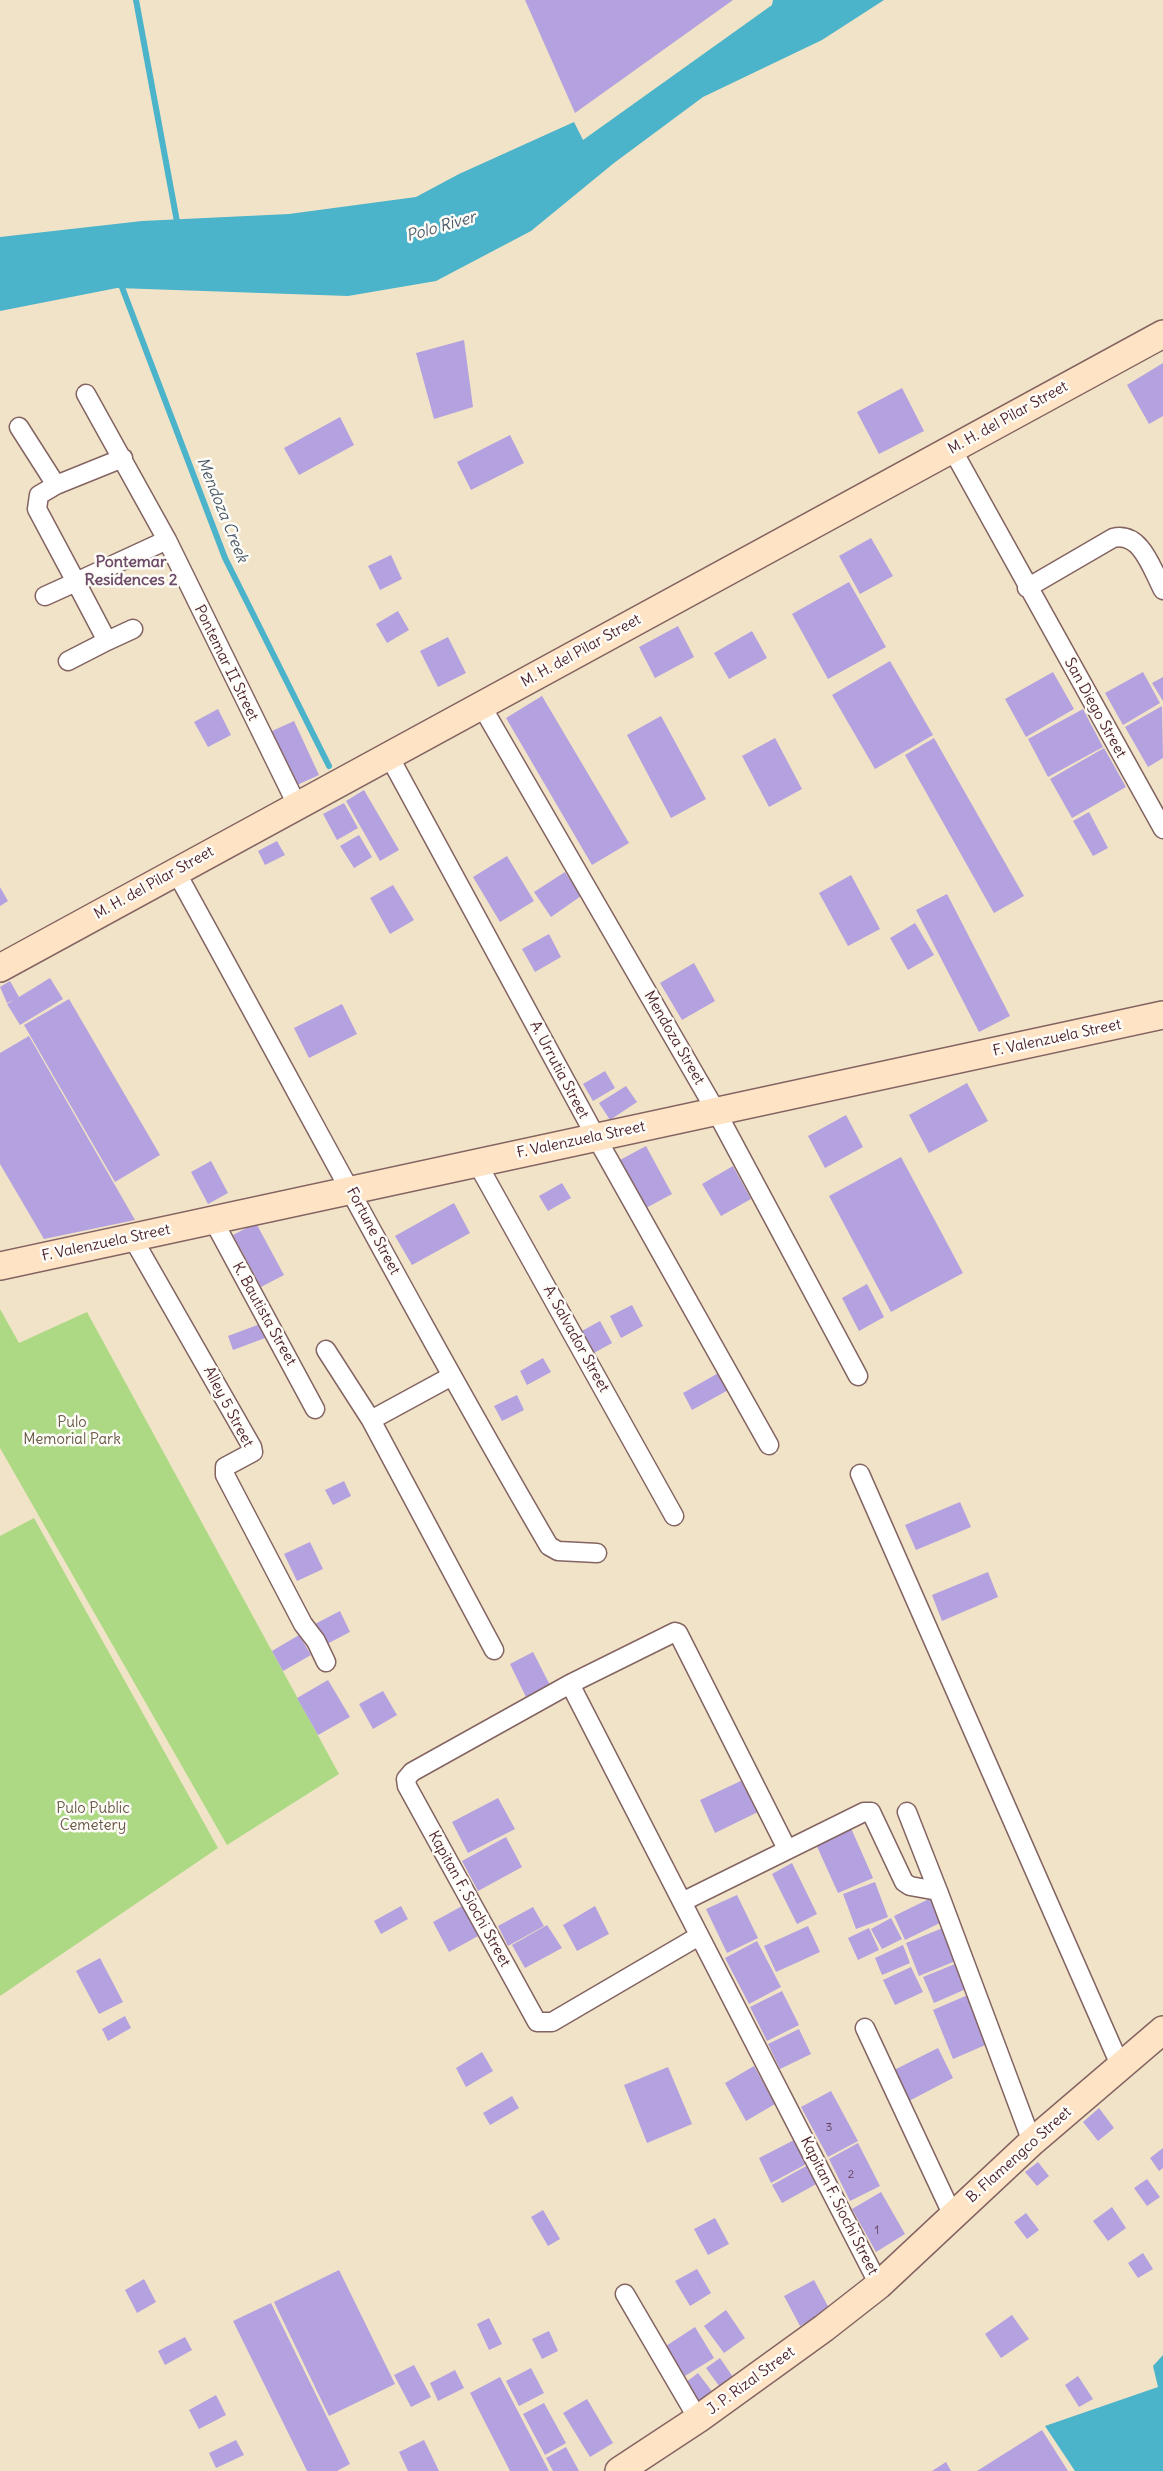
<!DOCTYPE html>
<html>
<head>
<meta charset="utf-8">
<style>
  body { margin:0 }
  canvas { display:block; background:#f1e3c7 }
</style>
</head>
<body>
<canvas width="1163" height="2471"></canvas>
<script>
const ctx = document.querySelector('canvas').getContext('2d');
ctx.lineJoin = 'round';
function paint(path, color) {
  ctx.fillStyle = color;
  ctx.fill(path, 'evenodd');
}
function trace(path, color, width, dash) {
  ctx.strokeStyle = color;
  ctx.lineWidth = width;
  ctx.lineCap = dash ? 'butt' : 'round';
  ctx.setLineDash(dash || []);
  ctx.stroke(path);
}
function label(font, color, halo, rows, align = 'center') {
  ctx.font = font + ' Delius,sans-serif';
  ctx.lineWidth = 5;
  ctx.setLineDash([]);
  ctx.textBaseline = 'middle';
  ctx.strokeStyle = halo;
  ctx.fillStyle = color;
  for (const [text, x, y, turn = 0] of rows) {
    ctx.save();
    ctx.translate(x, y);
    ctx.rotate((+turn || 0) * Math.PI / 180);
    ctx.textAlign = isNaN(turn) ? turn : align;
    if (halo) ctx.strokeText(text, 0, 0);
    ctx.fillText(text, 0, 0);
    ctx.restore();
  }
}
paint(new Path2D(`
  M 0,1309 L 19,1343 L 87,1312 L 339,1774 L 227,1845 L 0,1448 Z
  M 34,1518 L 218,1848 L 0,1996 L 0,1536 Z`), '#add985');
paint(new Path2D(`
  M 773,0 L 884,0 L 822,40 L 703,97 L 614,163 L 531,231 L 436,281 L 348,296 L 117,288 L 0,311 L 0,237 L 142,221 L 289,214 L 416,197 L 459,174 L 574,122 L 583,140 L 772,5 Z
  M 1163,2355 L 1163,2471 L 1075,2471 L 1045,2426 L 1158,2387 L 1153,2366 Z`), '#4bb3ca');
trace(new Path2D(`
  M 136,0 L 178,227
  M 120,282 L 225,558 L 329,766`), '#4bb3ca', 6);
paint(new Path2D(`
  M 525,0 L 733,0 L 575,113 Z
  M 464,340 L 473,407 L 434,419 L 416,353 Z
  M 1163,363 L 1163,416 L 1149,424 L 1127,385 Z
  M 902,388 L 924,431 L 879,454 L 857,412 Z
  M 340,417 L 354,445 L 299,475 L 284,448 Z
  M 510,435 L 524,463 L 471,490 L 457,462 Z
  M 871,538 L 893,576 L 860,594 L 839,556 Z
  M 391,555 L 402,579 L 380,590 L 368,566 Z
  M 849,582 L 886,647 L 828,679 L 792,614 Z
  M 398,611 L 409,630 L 387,643 L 376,624 Z
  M 678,626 L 694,657 L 655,678 L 639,647 Z
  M 752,631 L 767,658 L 729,679 L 714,653 Z
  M 448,637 L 466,673 L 438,687 L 420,651 Z
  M 890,661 L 933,735 L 875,769 L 832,695 Z
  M 1053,672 L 1074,709 L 1026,737 L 1005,699 Z
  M 1143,672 L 1160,703 L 1123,725 L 1105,693 Z
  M 1163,677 L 1163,701 L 1152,683 Z
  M 542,696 L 629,843 L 592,865 L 506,718 Z
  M 1162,706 L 1163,758 L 1148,767 L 1125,727 Z
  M 218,709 L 231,735 L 208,747 L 194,722 Z
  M 1083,709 L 1103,747 L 1048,777 L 1028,739 Z
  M 661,716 L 706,799 L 671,818 L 627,735 Z
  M 294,721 L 319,775 L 297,785 L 272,731 Z
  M 775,738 L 802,789 L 769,807 L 742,756 Z
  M 934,738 L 1024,896 L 994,913 L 905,755 Z
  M 1104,748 L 1126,787 L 1072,818 L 1050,779 Z
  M 364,790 L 399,850 L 380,861 L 346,801 Z
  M 344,803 L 358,828 L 337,840 L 323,814 Z
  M 1089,812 L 1108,848 L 1093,856 L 1073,821 Z
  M 359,835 L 372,857 L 354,868 L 340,846 Z
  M 277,841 L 285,855 L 265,865 L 258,851 Z
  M 507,856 L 534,901 L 500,922 L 473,877 Z
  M 565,872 L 581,896 L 551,917 L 534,892 Z
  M 851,875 L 880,929 L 848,946 L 819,893 Z
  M 393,885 L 414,920 L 390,934 L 370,898 Z
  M 0,887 L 8,901 L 0,906 Z
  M 947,894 L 1010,1016 L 979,1032 L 916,910 Z
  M 915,923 L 934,955 L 908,970 L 890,938 Z
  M 549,934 L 561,957 L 535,972 L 522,949 Z
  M 694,963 L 715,1001 L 682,1020 L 660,983 Z
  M 50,978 L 63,999 L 20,1025 L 7,1004 L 14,1000 L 7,1003 L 0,987 L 10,981 L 19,997 Z
  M 69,999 L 160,1155 L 115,1182 L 24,1025 Z
  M 342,1004 L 357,1034 L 309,1058 L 294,1028 Z
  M 29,1036 L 135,1220 L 44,1239 L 0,1164 L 0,1053 Z
  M 605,1071 L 615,1088 L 593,1101 L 583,1084 Z
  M 967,1083 L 988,1121 L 929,1153 L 909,1115 Z
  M 626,1086 L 637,1102 L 610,1120 L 599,1103 Z
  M 846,1115 L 863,1147 L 825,1168 L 808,1136 Z
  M 646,1146 L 672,1194 L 646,1208 L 620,1160 Z
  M 901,1157 L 963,1273 L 891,1312 L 829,1196 Z
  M 211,1161 L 228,1193 L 208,1204 L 191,1172 Z
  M 733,1166 L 751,1199 L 721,1216 L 702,1184 Z
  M 562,1183 L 571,1198 L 548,1211 L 539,1196 Z
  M 454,1203 L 470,1233 L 412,1265 L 395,1236 Z
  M 256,1223 L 284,1275 L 261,1287 L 233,1235 Z
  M 867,1284 L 884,1317 L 859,1331 L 842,1298 Z
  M 632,1305 L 643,1326 L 621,1338 L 610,1316 Z
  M 600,1321 L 612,1343 L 592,1354 L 580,1332 Z
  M 260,1324 L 265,1338 L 233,1350 L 228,1336 Z
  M 543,1358 L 551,1372 L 527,1385 L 520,1371 Z
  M 722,1371 L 732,1388 L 692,1410 L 683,1393 Z
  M 517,1395 L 524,1410 L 502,1421 L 494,1406 Z
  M 344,1481 L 351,1496 L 333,1505 L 325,1490 Z
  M 960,1502 L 971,1527 L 916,1550 L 905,1525 Z
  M 310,1542 L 323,1569 L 297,1581 L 284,1554 Z
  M 988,1572 L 998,1597 L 942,1621 L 932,1595 Z
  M 340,1611 L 350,1632 L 325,1645 L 315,1624 Z
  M 299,1635 L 311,1655 L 283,1671 L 272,1651 Z
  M 533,1652 L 551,1687 L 527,1699 L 510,1664 Z
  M 328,1680 L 350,1717 L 318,1735 L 297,1698 Z
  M 383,1691 L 397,1715 L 373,1729 L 359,1704 Z
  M 743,1780 L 758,1812 L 715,1833 L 700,1800 Z
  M 498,1798 L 515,1829 L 468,1853 L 452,1822 Z
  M 850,1826 L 873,1878 L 838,1893 L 815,1842 Z
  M 506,1837 L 522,1867 L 478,1891 L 462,1861 Z
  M 792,1863 L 817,1914 L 797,1924 L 772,1874 Z
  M 875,1882 L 888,1917 L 856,1929 L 843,1894 Z
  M 737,1895 L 758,1938 L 727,1953 L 706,1909 Z
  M 933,1897 L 944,1921 L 905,1940 L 894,1916 Z
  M 464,1905 L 480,1935 L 449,1952 L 433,1922 Z
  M 401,1906 L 408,1919 L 381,1934 L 374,1921 Z
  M 595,1906 L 609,1934 L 577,1951 L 563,1925 Z
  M 533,1907 L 544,1926 L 508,1946 L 498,1926 Z
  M 891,1918 L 902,1939 L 882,1949 L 871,1929 Z
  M 547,1925 L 562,1948 L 525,1968 L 512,1945 Z
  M 808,1926 L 820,1952 L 776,1972 L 764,1946 Z
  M 945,1927 L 958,1960 L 919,1976 L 906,1943 Z
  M 869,1928 L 879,1950 L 858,1960 L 848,1938 Z
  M 757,1941 L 781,1987 L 749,2004 L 725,1958 Z
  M 903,1945 L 910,1963 L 882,1975 L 875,1958 Z
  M 100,1958 L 123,2002 L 99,2014 L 76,1971 Z
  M 955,1964 L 966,1989 L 934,2003 L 923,1977 Z
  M 911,1967 L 923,1992 L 895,2005 L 883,1980 Z
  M 782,1991 L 799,2025 L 767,2041 L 750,2007 Z
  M 970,1994 L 990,2043 L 953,2059 L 933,2010 Z
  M 125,2016 L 131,2028 L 108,2041 L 102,2029 Z
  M 799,2029 L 811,2054 L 780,2069 L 768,2044 Z
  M 938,2048 L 953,2078 L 909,2101 L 894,2070 Z
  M 482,2052 L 493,2071 L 466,2087 L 456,2068 Z
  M 754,2066 L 775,2104 L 746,2121 L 725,2083 Z
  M 668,2067 L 692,2124 L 647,2143 L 624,2085 Z
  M 831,2091 L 858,2141 L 828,2157 L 801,2107 Z
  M 512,2096 L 519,2108 L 490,2125 L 483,2113 Z
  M 1099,2108 L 1114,2128 L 1098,2141 L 1083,2122 Z
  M 798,2138 L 810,2162 L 771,2183 L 759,2158 Z
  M 858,2143 L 880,2186 L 850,2201 L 829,2159 Z
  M 1163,2148 L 1163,2168 L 1159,2171 L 1150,2158 Z
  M 1038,2162 L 1049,2176 L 1037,2186 L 1025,2172 Z
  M 808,2165 L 818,2183 L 782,2203 L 772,2185 Z
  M 1147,2179 L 1160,2197 L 1147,2206 L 1134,2188 Z
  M 881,2192 L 905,2234 L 876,2252 L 852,2209 Z
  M 1112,2207 L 1126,2228 L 1108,2241 L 1093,2221 Z
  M 543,2210 L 560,2239 L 548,2246 L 531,2217 Z
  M 1026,2213 L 1039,2230 L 1027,2239 L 1014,2222 Z
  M 715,2218 L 729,2244 L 708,2255 L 694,2229 Z
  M 1143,2253 L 1153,2269 L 1138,2278 L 1128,2263 Z
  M 697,2269 L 711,2293 L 690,2306 L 675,2281 Z
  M 339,2270 L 395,2384 L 329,2416 L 274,2302 Z
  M 144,2279 L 156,2302 L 137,2313 L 125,2290 Z
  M 814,2280 L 830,2310 L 800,2326 L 784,2296 Z
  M 271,2303 L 350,2464 L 337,2471 L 307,2471 L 233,2321 Z
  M 726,2310 L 745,2338 L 724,2353 L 704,2326 Z
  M 1012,2315 L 1029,2339 L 1001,2358 L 985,2334 Z
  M 489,2318 L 502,2344 L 489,2350 L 477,2324 Z
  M 695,2327 L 714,2358 L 685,2376 L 666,2346 Z
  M 549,2331 L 558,2351 L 542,2359 L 532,2339 Z
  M 185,2337 L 192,2350 L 165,2365 L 158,2351 Z
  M 720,2358 L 735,2380 L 722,2390 L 706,2368 Z
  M 414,2365 L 431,2397 L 411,2407 L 394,2375 Z
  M 531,2368 L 544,2393 L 519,2406 L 506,2381 Z
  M 455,2370 L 464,2388 L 438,2401 L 430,2383 Z
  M 698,2373 L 714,2394 L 700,2404 L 685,2383 Z
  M 1078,2376 L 1093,2399 L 1079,2407 L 1065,2385 Z
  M 500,2377 L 549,2471 L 510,2471 L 470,2393 Z
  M 216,2395 L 226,2415 L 199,2429 L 189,2410 Z
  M 587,2399 L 613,2443 L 590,2457 L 563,2413 Z
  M 544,2403 L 566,2443 L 545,2455 L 523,2414 Z
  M 1042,2430 L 1068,2471 L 977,2471 Z
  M 236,2440 L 244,2455 L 216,2468 L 209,2453 Z
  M 424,2440 L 439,2471 L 408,2471 L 399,2452 Z
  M 566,2447 L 579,2471 L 553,2471 L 546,2458 Z
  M 946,2462 L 951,2471 L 932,2471 Z`), '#b4a1df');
const street = new Path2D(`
  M 86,394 L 167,540 L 297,805
  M 19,427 L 56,485
  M 952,449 L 1163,829
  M 1027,588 L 1113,538 C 1141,531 1152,569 1163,590
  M 45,596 L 76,582 L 37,509 L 39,495 L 56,485 L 123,458
  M 133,629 L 107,641 L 76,582 L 167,540
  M 68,661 L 107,641
  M 481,705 L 716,1111 L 858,1376
  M 389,756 L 596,1137 L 769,1445
  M 175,870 C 300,1096 419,1323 549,1546 L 558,1551 L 597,1553
  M 477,1163 L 674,1516
  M 213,1220 L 315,1409
  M 132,1237 L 252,1447 L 253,1452 L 225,1467 L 225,1475 L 303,1624 L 316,1641 L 326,1662
  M 326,1350 L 371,1420 L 494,1650
  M 371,1420 L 450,1377
  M 860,1474 L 1120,2065
  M 570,1684 L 879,2285
  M 907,1812 L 938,1891
  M 682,1902 L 864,1812 L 871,1812 L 904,1882 L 910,1886 L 938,1891 L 1032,2142
  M 699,1936 L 552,2022 L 537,2022 L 407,1786 L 406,1779 L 412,1772 L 570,1684 L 675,1632 L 678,1633 L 787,1849
  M 865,2028 L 953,2216
  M 625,2294 L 698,2419`);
const secondary = new Path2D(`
  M 0,968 L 1163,334
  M 0,1266 L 1163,1015
  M 619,2471 L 698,2419 L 824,2328 L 879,2285 L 1032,2142 L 1163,2030`);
trace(street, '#846462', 21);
trace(secondary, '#846462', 30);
trace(street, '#fff', 18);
trace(secondary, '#fee4c5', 27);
label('12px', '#644058', null, [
  ["3",829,2128],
  ["2",851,2175],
  ["1",877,2231]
]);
label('15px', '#4a1f2b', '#fdfcf7', [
  ["M. H. del Pilar Street",1008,418,-29],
  ["M. H. del Pilar Street",581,651,-29],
  ["Pontemar II Street",226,663,64],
  ["San Diego Street",1095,708,61],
  ["M. H. del Pilar Street",154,883,-29],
  ["Mendoza Street",674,1038,60],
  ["F. Valenzuela Street",1057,1038,-12],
  ["A. Urrutia Street",559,1070,62],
  ["F. Valenzuela Street",581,1140,-12],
  ["Fortune Street",373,1231,62],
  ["F. Valenzuela Street",106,1243,-12],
  ["K. Bautista Street",264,1314,61],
  ["A. Salvador Street",576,1339,61],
  ["Alley 5 Street",228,1407,62],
  ["Kapitan F. Siochi Street",469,1899,61],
  ["B. Flamengco Street",1019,2155,-42],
  ["Kapitan F. Siochi Street",839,2206,63],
  ["J. P. Rizal Street",751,2381,-36]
]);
label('15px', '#685746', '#fdfcf7', [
  ["Pulo",72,1423],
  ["Memorial Park",72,1440],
  ["Pulo Public",93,1809],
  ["Cemetery",93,1826]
]);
label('italic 16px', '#4a5a6b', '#fdfcf7', [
  ["Polo River",441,227,-16],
  ["Mendoza Creek",222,510,68]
]);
label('bold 16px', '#6f4c6a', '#fdfcf7', [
  ["Pontemar",131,562],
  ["Residences 2",131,580]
]);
</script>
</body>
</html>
